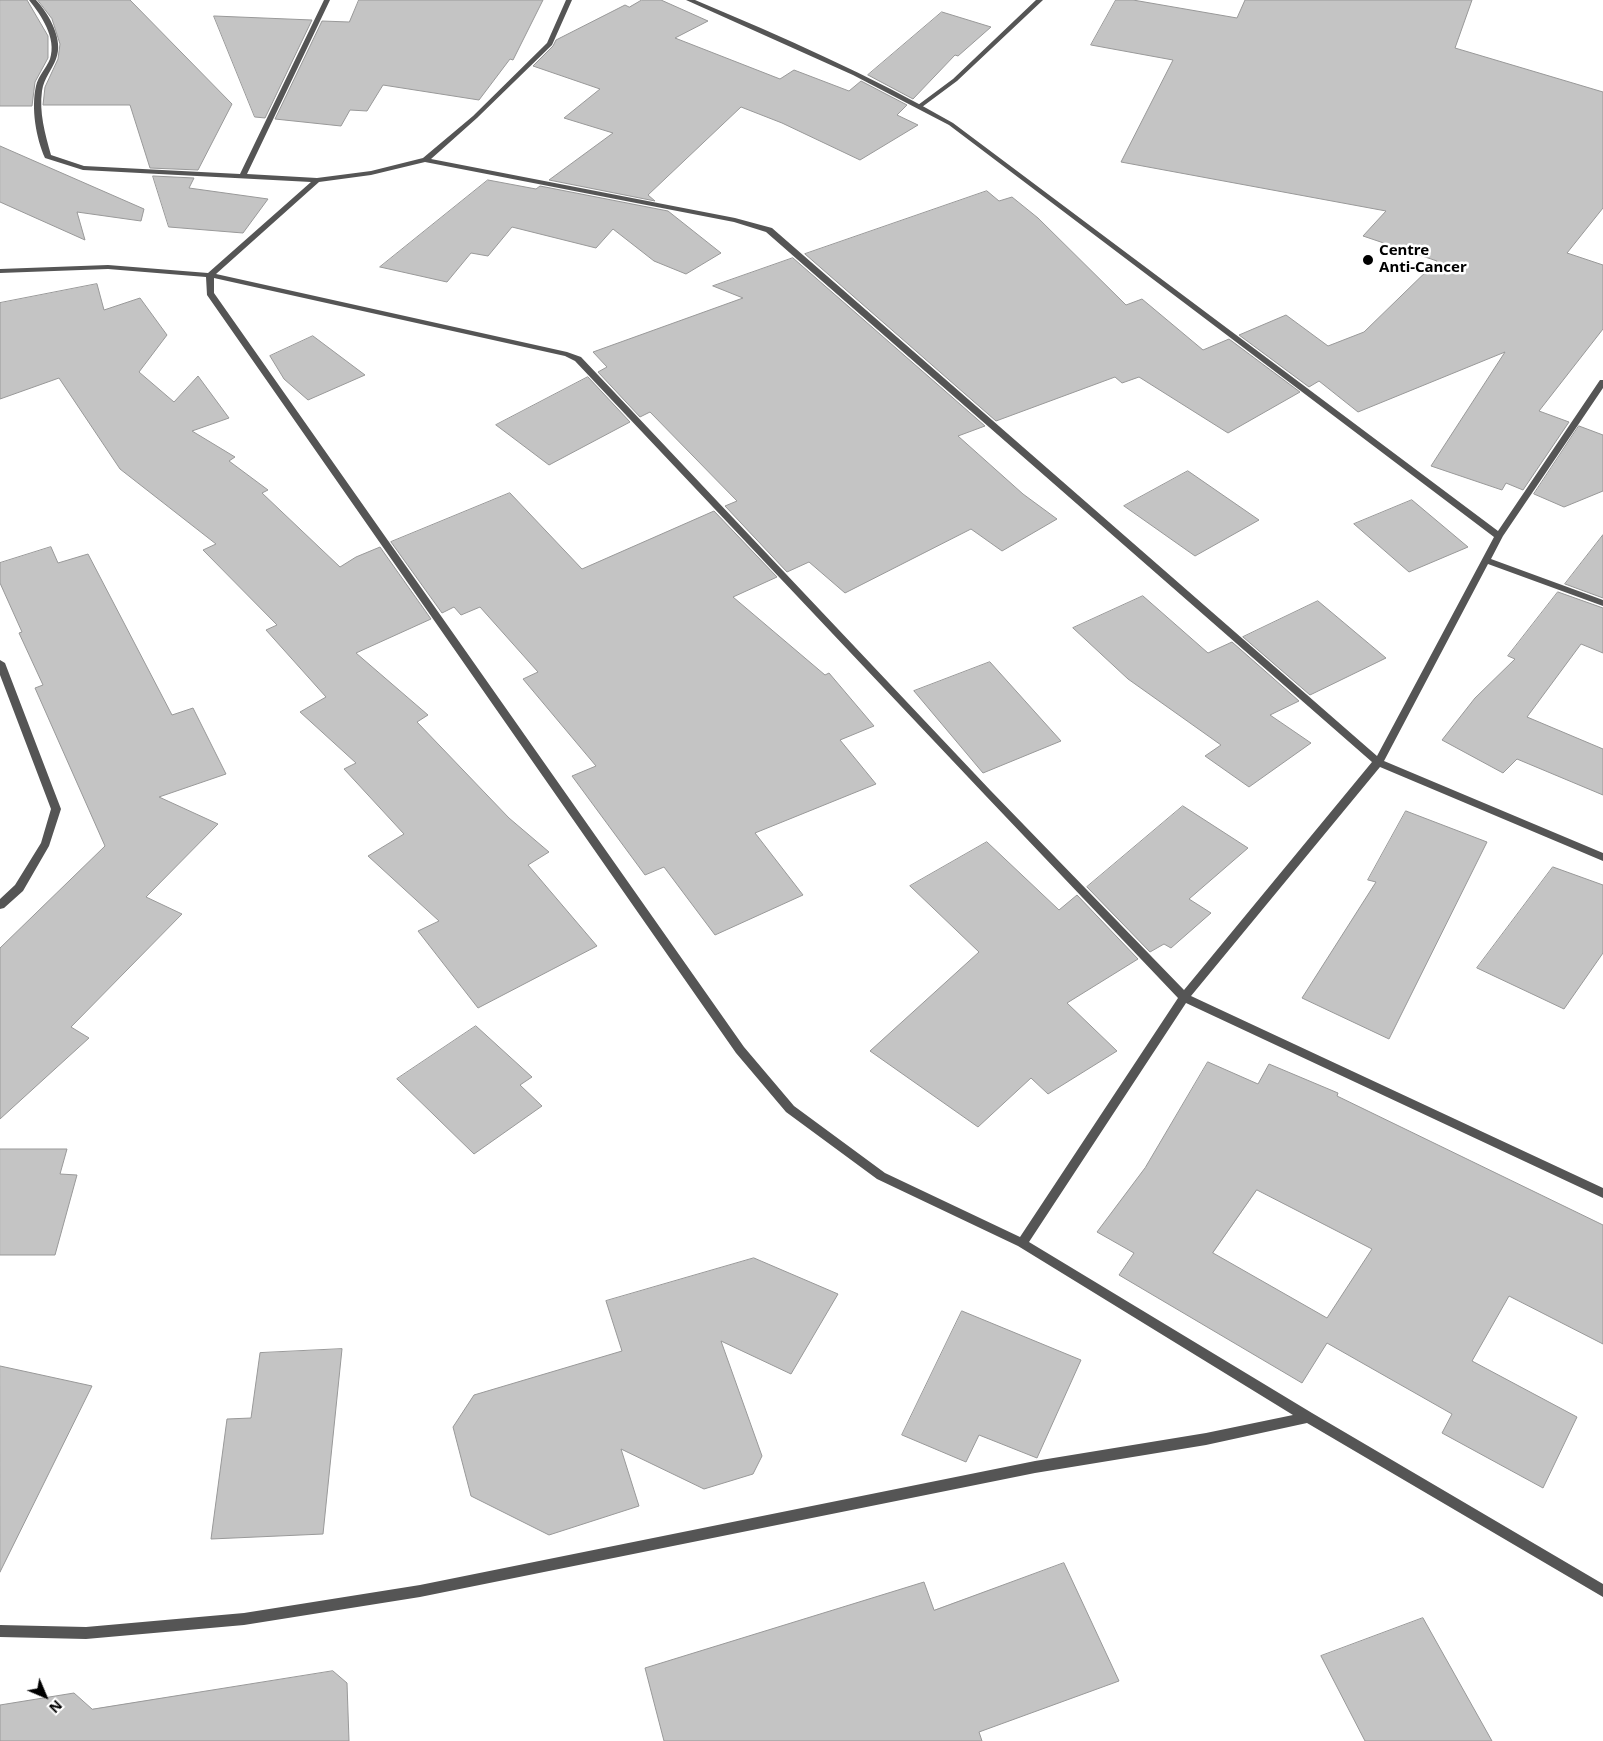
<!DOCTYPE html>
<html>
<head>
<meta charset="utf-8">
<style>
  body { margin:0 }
  #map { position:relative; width:1603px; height:1741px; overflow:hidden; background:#fff; font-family:"Noto Sans",sans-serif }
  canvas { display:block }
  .north { position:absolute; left:20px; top:1671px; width:50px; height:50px; -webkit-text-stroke:4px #fff; paint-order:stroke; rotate:135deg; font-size:14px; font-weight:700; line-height:20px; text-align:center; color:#000 }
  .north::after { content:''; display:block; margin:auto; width:18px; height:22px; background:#000; clip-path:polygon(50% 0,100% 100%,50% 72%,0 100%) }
</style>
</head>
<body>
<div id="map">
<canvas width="1603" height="1741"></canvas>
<div class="north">N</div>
</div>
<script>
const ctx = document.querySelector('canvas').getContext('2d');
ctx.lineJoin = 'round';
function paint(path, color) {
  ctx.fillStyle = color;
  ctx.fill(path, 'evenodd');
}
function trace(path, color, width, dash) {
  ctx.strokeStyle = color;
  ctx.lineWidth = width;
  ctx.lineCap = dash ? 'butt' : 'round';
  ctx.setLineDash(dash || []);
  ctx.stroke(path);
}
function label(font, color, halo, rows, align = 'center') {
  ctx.font = font + ' "Noto Sans",sans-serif';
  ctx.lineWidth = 5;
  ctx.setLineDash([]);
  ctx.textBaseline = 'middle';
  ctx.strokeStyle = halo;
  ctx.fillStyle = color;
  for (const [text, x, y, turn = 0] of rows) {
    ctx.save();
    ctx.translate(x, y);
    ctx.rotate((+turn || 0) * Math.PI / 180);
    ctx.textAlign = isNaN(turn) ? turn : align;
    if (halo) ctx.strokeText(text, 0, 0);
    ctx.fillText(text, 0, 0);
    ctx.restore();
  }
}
const building = new Path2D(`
  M 0,0 L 27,0 L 48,36 L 48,58 L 35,82 L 32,106 L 0,106 Z
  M 38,0 L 130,0 L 232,104 L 198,170 L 150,168 L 130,105 L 43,105 L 45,87 L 58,59 L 60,44 L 52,19 Z
  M 359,0 L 543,0 L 513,60 L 510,59 L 479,100 L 383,85 L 367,111 L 350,110 L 341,126 L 275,119 L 322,21 L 349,22 Z
  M 642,0 L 661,0 L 708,21 L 675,38 L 780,79 L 794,70 L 849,91 L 861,81 L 907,105 L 897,115 L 918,125 L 860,160 L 782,123 L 741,107 L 648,195 L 655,201 L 549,180 L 613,133 L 564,118 L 600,89 L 533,66 L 553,46 L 556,40 L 625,5 L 629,7 Z
  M 1116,0 L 1133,0 L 1237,18 L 1245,0 L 1472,0 L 1455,48 L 1603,92 L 1603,208 L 1567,253 L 1603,265 L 1603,329 L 1539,411 L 1569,422 L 1523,490 L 1506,483 L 1502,490 L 1431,466 L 1505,352 L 1358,412 L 1319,381 L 1309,387 L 1239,335 L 1286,315 L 1328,346 L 1364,332 L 1437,261 L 1363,236 L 1386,211 L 1121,162 L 1173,60 L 1091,45 Z
  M 942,12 L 991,27 L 958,56 L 955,55 L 913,99 L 868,75 Z
  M 214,16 L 312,20 L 265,118 L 255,117 Z
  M 0,146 L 144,209 L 141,221 L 77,212 L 85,240 L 0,202 Z
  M 153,176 L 194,178 L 189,188 L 268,199 L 243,233 L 169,227 Z
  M 488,180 L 536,189 L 540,186 L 668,211 L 721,253 L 686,274 L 654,261 L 613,229 L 596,248 L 512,227 L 488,256 L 471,253 L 447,282 L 380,267 Z
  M 987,191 L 999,201 L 1012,197 L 1038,218 L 1126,305 L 1142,299 L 1203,350 L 1229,339 L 1300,392 L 1228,433 L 1139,377 L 1122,383 L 1115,377 L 996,421 L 805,254 Z
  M 793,258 L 985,426 L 958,436 L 1023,494 L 1057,519 L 1002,551 L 971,529 L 845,593 L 809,562 L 787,572 L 725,506 L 737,501 L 650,412 L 640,417 L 598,372 L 607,367 L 593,352 L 743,298 L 713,286 Z
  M 97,284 L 104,310 L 140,298 L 167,335 L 139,372 L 174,402 L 198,376 L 229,418 L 192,431 L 235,457 L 229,461 L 268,490 L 262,493 L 340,567 L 356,557 L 380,547 L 431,619 L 356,653 L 428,715 L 417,722 L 509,818 L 549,852 L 528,865 L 597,946 L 478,1008 L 418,931 L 439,921 L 368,856 L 404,834 L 344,769 L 356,763 L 300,712 L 326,697 L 266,630 L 277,625 L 203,550 L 216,544 L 120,469 L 59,378 L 0,399 L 0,303 Z
  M 313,336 L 365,375 L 308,400 L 284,379 L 270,356 Z
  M 588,377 L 630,422 L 549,465 L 496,425 Z
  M 1579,426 L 1603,435 L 1603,491 L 1564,507 L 1534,494 Z
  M 1188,471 L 1259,520 L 1195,556 L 1124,506 Z
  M 510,493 L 582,569 L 714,511 L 777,577 L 733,597 L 825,675 L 829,673 L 874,726 L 840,740 L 876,784 L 755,833 L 803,895 L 715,935 L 664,867 L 645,875 L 572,776 L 596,766 L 523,679 L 538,672 L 480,607 L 461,615 L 454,607 L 442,613 L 391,542 Z
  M 1412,500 L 1468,547 L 1409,572 L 1354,524 Z
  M 1603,535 L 1603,598 L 1565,584 Z
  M 51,547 L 58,563 L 88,554 L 172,715 L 193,708 L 226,774 L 159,797 L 218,824 L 146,897 L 182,914 L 71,1027 L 89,1038 L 0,1119 L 0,948 L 105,846 L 35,688 L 43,685 L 19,633 L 22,632 L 0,583 L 0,563 Z
  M 1558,592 L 1603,608 L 1603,653 L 1581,644 L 1527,717 L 1603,749 L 1603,795 L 1517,759 L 1503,773 L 1442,740 L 1475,698 L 1515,659 L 1508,656 Z
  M 1143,596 L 1208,653 L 1232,642 L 1299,701 L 1270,715 L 1311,743 L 1249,787 L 1205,756 L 1221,745 L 1128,679 L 1073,628 Z
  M 1318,601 L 1386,658 L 1310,695 L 1243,637 Z
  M 990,662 L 1061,741 L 983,773 L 914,691 Z
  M 1183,806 L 1248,848 L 1189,899 L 1211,913 L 1171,948 L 1164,944 L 1150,952 L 1087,887 Z
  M 1406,811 L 1487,842 L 1389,1039 L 1302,998 L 1376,882 L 1368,880 Z
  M 987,842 L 1059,910 L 1077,895 L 1138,959 L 1067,1003 L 1117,1051 L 1048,1094 L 1031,1078 L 978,1127 L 870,1051 L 979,952 L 910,886 Z
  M 1553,867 L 1603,885 L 1603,953 L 1564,1009 L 1477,968 Z
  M 476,1026 L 532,1077 L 520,1085 L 542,1106 L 474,1154 L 397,1079 Z
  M 1208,1062 L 1258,1084 L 1269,1064 L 1338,1093 L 1337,1096 L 1603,1225 L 1603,1344 L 1509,1296 L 1472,1361 L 1577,1417 L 1543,1488 L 1442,1433 L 1452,1414 L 1327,1343 L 1302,1383 L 1119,1275 L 1134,1253 L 1097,1232 L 1145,1168 ZM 1257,1190 L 1372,1249 L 1327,1318 L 1213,1253 Z
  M 0,1149 L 67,1149 L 60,1174 L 77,1175 L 55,1255 L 0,1255 Z
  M 754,1258 L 838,1294 L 791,1374 L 721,1341 L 762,1456 L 753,1474 L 704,1489 L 621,1449 L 639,1506 L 549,1535 L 471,1496 L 453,1427 L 474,1395 L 622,1351 L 606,1301 Z
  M 962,1311 L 1081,1360 L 1037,1458 L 979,1435 L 966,1462 L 902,1435 Z
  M 342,1349 L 323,1534 L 211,1539 L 227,1419 L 251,1418 L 260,1353 Z
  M 0,1366 L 92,1386 L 0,1572 Z
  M 1064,1563 L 1119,1681 L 979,1732 L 982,1741 L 664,1741 L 645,1668 L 924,1582 L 934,1610 Z
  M 1423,1618 L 1492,1741 L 1365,1741 L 1321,1656 Z
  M 333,1671 L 347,1683 L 349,1741 L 0,1741 L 0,1705 L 74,1693 L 92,1709 Z`);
paint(building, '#c4c4c4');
trace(building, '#999', 1);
paint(new Path2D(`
  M 1036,0 L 1043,0 L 957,81 L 922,107 L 918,107 L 918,105 L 953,79 Z`), '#555');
paint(new Path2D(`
  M 29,0 L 36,0 C 49,14 64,40 56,59 C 52,70 44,78 42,91 C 39,112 45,134 51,155 L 84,166 L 240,174 L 324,0 L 330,0 L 247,174 L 317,178 L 371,171 L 423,158 L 473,116 L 547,43 L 566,0 L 572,0 L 552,45 L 477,118 L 431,159 L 735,218 L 772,228 L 1377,756 L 1494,537 L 949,125 L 853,75 L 686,0 L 695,0 C 783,37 870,75 953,123 L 1498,531 L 1600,380 L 1603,380 L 1603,388 L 1503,536 L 1491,559 L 1603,600 L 1603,606 L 1488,564 L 1384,761 L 1603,853 L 1603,861 L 1380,767 L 1191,996 L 1603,1188 L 1603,1198 L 1186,1003 L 1029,1242 L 1312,1413 L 1603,1584 L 1603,1597 L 1307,1423 L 1206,1445 L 1035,1473 L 420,1597 L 244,1625 L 86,1639 L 0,1637 L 0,1625 L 86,1627 L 244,1613 L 420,1585 L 1035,1461 L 1206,1433 L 1293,1415 L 1018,1246 L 877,1179 L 786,1112 L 736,1053 L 207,295 L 206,277 L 108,269 L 0,273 L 0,269 L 108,265 L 208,273 L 311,182 L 83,170 L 45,158 C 36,138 31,108 36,86 C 38,76 46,69 50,59 C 57,38 41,15 29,0 ZM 425,162 L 734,222 L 766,232 L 1372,762 L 1184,990 L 991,791 L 581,357 L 567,352 L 216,274 L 319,182 L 371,175 ZM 214,278 L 565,356 L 575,361 L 985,795 L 1178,998 L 1020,1237 L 885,1173 L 794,1106 L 744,1047 L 214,293 Z
  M 0,660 L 5,663 L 61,809 L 49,846 L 23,891 L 4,908 L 0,909 L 0,899 L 15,885 L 41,843 L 51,809 L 0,675 Z`), '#555');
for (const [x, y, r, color] of [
  [1368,260,6,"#000"]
]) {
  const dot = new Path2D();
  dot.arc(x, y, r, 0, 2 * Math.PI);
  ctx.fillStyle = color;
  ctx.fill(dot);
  trace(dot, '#fff', 2);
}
label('bold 15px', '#000', '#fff', [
  ["Centre",1379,251],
  ["Anti-Cancer",1379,268]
], 'left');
</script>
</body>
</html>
